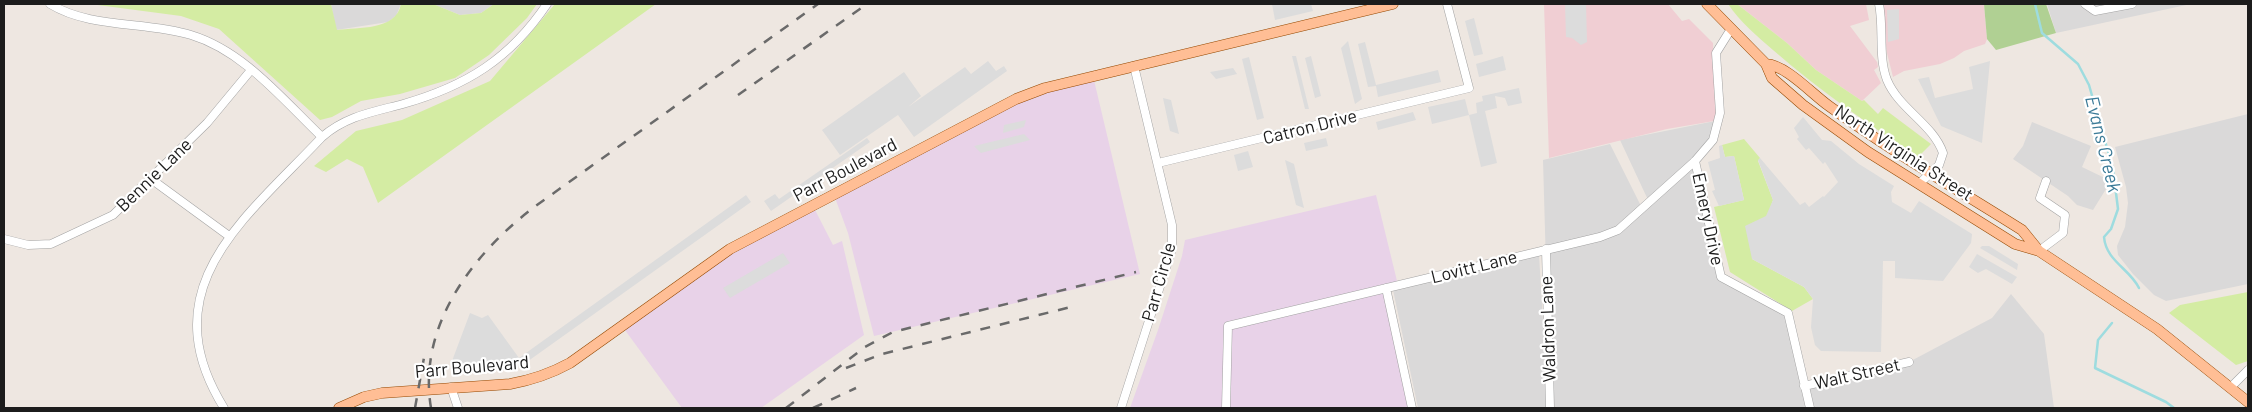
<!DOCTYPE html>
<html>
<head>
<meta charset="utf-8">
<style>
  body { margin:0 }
  #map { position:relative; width:2252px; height:412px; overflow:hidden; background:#eee7e1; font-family:Barlow,sans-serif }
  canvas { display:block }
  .frame { position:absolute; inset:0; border:5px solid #1c1c1c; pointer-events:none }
</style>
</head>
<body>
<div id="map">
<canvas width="2252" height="412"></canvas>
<div class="frame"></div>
</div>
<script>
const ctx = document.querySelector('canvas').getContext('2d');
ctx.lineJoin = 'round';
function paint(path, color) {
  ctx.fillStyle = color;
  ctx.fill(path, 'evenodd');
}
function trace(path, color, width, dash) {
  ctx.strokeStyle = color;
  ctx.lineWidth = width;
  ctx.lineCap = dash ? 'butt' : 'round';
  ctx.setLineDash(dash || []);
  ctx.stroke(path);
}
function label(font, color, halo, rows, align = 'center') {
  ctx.font = font + ' Barlow,sans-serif';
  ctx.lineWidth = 4.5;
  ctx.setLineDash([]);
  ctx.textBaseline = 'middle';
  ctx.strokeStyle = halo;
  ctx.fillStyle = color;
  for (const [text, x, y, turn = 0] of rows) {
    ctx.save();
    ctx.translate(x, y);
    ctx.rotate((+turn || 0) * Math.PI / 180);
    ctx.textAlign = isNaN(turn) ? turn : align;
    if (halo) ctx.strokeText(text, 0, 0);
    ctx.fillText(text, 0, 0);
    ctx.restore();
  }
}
paint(new Path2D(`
  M 331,4 L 401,4 L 396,16 L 388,22 L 336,30 Z
  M 433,4 L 494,4 L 481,13 L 460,15 Z
  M 2047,4 L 2191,4 L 2056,33 Z
  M 2248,114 L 2248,284 L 2166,301 L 2154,295 L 2133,274 L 2118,255 L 2117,246 L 2125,227 L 2128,203 L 2126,187 L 2115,147 Z
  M 1720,120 L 1713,140 L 1695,161 L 1721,277 L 1788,313 L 1804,385 L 1909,362 L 1992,318 L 2011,294 L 2044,334 L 2054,408 L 1550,408 L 1543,160 L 1610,144 L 1642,208 L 1649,202 L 1620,140 Z
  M 2032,122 L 2091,146 L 2082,167 L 2111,181 L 2093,210 L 2077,205 L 2068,196 L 2013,159 L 2023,146 Z
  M 1539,254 L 1548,408 L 1418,408 L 1393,290 Z`), '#dad9d9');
paint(new Path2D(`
  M 1544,4 L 1668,4 L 1682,21 L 1689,19 L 1713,43 L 1715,107 L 1720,120 L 1667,129 L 1549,158 Z
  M 1737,4 L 1866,4 L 1869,20 L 1850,26 L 1877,62 L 1878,67 L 1874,70 L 1881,83 L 1862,101 L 1816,70 L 1787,43 Z
  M 1881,4 L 1984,4 L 1987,39 L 1985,44 L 1964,51 L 1954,58 L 1940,64 L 1904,71 L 1893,77 L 1887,53 Z`), '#f0ced3');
paint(new Path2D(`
  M 1093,76 L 1140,274 L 874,336 L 848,233 L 834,195 L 1016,99 Z
  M 1376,195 L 1398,285 L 1386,288 L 1412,408 L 1130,408 L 1158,330 L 1182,256 L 1185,240 Z
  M 813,206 L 833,245 L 842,241 L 864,335 L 761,408 L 682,408 L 622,326 L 711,262 Z`), '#e8d2e8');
paint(new Path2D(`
  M 90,4 L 331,4 L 337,30 C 358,27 396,31 401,4 L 433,4 L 460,15 L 481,13 L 494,4 L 537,4 L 527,18 L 489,55 L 455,78 L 400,94 L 361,101 L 332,117 L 320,120 L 219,29 L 181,16 Z
  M 555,4 L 656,4 L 378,203 L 363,167 L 347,159 L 326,172 L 314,166 L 356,131 L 402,120 L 490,81 Z
  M 1728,4 L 1737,4 L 1787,43 L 1816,70 L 1862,101 L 1864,100 L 1878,114 L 1883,108 L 1931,144 L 1918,157 C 1868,124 1819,90 1773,50 C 1757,36 1740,22 1728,4 Z
  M 1744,139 L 1760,158 L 1758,161 L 1773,200 L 1752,259 L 1804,287 L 1813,299 L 1792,311 L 1730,272 L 1714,207 L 1744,200 L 1734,156 L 1725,157 L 1722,145 Z
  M 2248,292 L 2248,361 L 2236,365 L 2169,313 L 2180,305 Z`), '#d4eca3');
paint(new Path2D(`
  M 1984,4 L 2046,4 L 2056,33 L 1996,50 L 1987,39 Z`), '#b0d093');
paint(new Path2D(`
  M 1272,4 L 1311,4 L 1313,11 L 1275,20 Z
  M 1565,4 L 1586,4 L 1587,42 L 1581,45 L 1572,38 L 1566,37 Z
  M 1899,9 L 1899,39 L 1888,42 L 1887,10 Z
  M 1474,18 L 1483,54 L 1474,56 L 1465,21 Z
  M 1348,41 L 1362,99 L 1355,104 L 1341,48 Z
  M 1365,42 L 1376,85 L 1438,70 L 1441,82 L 1378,97 L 1376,86 L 1368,87 L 1358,44 Z
  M 1292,56 L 1296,56 L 1309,109 L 1305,109 Z
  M 1311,56 L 1321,96 L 1315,98 L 1305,58 Z
  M 1503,56 L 1506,70 L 1479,77 L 1476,64 Z
  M 1249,57 L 1264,118 L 1257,120 L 1242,59 Z
  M 988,61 L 996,71 L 1004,66 L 1007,71 L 914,137 L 898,115 L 840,155 L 822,130 L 904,72 L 921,96 L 908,107 L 965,67 L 971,74 Z
  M 1990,61 L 1982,143 L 1941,126 L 1918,79 L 1929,77 L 1935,98 L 1973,89 L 1969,67 Z
  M 1233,68 L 1237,74 L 1216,79 L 1210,72 Z
  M 1519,88 L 1522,103 L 1508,106 L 1505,98 L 1495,96 L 1497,108 L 1485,111 L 1497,163 L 1481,167 L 1469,115 L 1432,124 L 1428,107 L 1465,99 L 1469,115 L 1477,113 L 1476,103 L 1483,101 L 1482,96 Z
  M 1163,98 L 1171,100 L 1179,134 L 1170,131 Z
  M 1413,112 L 1416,120 L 1378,130 L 1376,122 Z
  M 1803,117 L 1822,140 L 1831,141 L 1859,164 L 1894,186 L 1891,192 L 1892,202 L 1911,213 L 1919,201 L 1972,234 L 1971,243 L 1943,281 L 1895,278 L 1895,261 L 1883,261 L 1881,352 L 1821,351 L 1815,345 L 1811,327 L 1813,299 L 1804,287 L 1752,259 L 1745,226 L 1766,216 L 1773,200 L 1758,160 L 1760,158 L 1800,205 L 1805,202 L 1809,207 L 1823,196 L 1824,197 L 1838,182 L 1825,162 L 1823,164 L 1809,148 L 1806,150 L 1797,139 L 1799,137 L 1794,128 Z
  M 1026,120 L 1024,127 L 1003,133 L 1004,125 Z
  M 1024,134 L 1030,140 L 981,153 L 974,146 Z
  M 867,138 L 870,142 L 771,211 L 764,201 L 775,194 L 779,199 Z
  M 1326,138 L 1328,146 L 1306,151 L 1304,143 Z
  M 1722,145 L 1725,157 L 1734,156 L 1744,200 L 1719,206 L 1712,191 L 1715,190 L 1708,162 L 1720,158 L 1719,146 Z
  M 1248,151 L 1253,167 L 1238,171 L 1234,155 Z
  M 1285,160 L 1294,164 L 1304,208 L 1296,205 Z
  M 746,195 L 751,202 L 524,364 L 519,358 L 507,365 L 503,361 L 501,366 L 462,369 L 461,363 L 452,361 L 470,313 L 482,318 L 488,315 L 519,358 Z
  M 1982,246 L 1989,246 L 2018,264 L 2017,270 L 1980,248 Z
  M 783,253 L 790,263 L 730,298 L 723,288 Z
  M 1977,254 L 2017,277 L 2012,284 L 1986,269 L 1978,273 L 1969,267 Z`), '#dcdcdc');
trace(new Path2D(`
  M 2035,4 L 2042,33 L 2078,64 L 2089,85 L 2113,169 L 2118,209 L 2111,229 L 2104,237 C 2106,261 2130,269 2139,288
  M 2112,323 L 2098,340 L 2095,368 L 2166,402 L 2174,408`), '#9edcdf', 2.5);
const minor = new Path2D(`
  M 50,4 C 91,29 146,21 191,35 C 244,51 283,100 322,137
  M 1879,4 C 1884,28 1878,57 1887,80 C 1899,109 1933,124 1943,153 L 1939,165 L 1919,184
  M 2085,4 L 2095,11 L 2132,4
  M 1695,161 L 1721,277 L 1788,313 L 1810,408
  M 1158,163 L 1469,88 L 1447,4
  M 151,179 L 229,236
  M 4,239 L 28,245 L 51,244 L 113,215 L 207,123 L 251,70
  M 1546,249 L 1550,408
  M 2039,251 L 2063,233 L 2065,215 L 2040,198 L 2046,181
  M 1386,288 L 1412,408
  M 1804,386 L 1909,362
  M 451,387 L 458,408
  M 2231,387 L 2248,370
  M 224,408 C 149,287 246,218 322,137 C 346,116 373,112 403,104 C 466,86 510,59 547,4
  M 1121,408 L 1172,249 L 1172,225 L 1134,66
  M 1226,408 L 1228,326 L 1600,237 L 1618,230 L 1695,161 L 1713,140 L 1720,113 L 1716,53 L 1731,29`);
const major = new Path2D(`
  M 1707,4 L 1766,64 L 1772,78 L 1803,105 L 1868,152 L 2015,244 L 2039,251
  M 1766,64 C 1786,65 1812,94 1829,106 C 1891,151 1957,189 2022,230 L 2039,251 L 2157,329 L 2248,402
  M 339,408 L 364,397 L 382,393 L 510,384 C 532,380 550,374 570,363 L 730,249 L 1016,99 L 1045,88 L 1393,4`);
trace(minor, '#a3a3a3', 9);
trace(major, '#944800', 11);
trace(minor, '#fff', 8);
trace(major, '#ffbe95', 10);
trace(new Path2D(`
  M 738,95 L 867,4
  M 846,368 L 882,354 L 1075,306
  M 415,408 L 425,352
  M 431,408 C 417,325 474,252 537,205 L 818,4
  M 786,408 L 865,347 L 893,332 L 1136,272
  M 813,408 L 856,388`), '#6a6a6a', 2.5, [10, 10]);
label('18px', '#1c1c1c', '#fff', [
  ["Catron Drive",1310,127,-14],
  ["North Virginia Street",1904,153,33],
  ["Parr Boulevard",845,170,-28],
  ["Bennie Lane",154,175,-44],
  ["Emery Drive",1708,219,78],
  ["Lovitt Lane",1474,267,-14],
  ["Parr Circle",1159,282,-74],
  ["Waldron Lane",1548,329,-92],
  ["Parr Boulevard",472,367,-5],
  ["Walt Street",1857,374,-13]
]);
label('italic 19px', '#3c7b98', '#fff', [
  ["Evans Creek",2103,144,76]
]);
</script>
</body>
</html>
